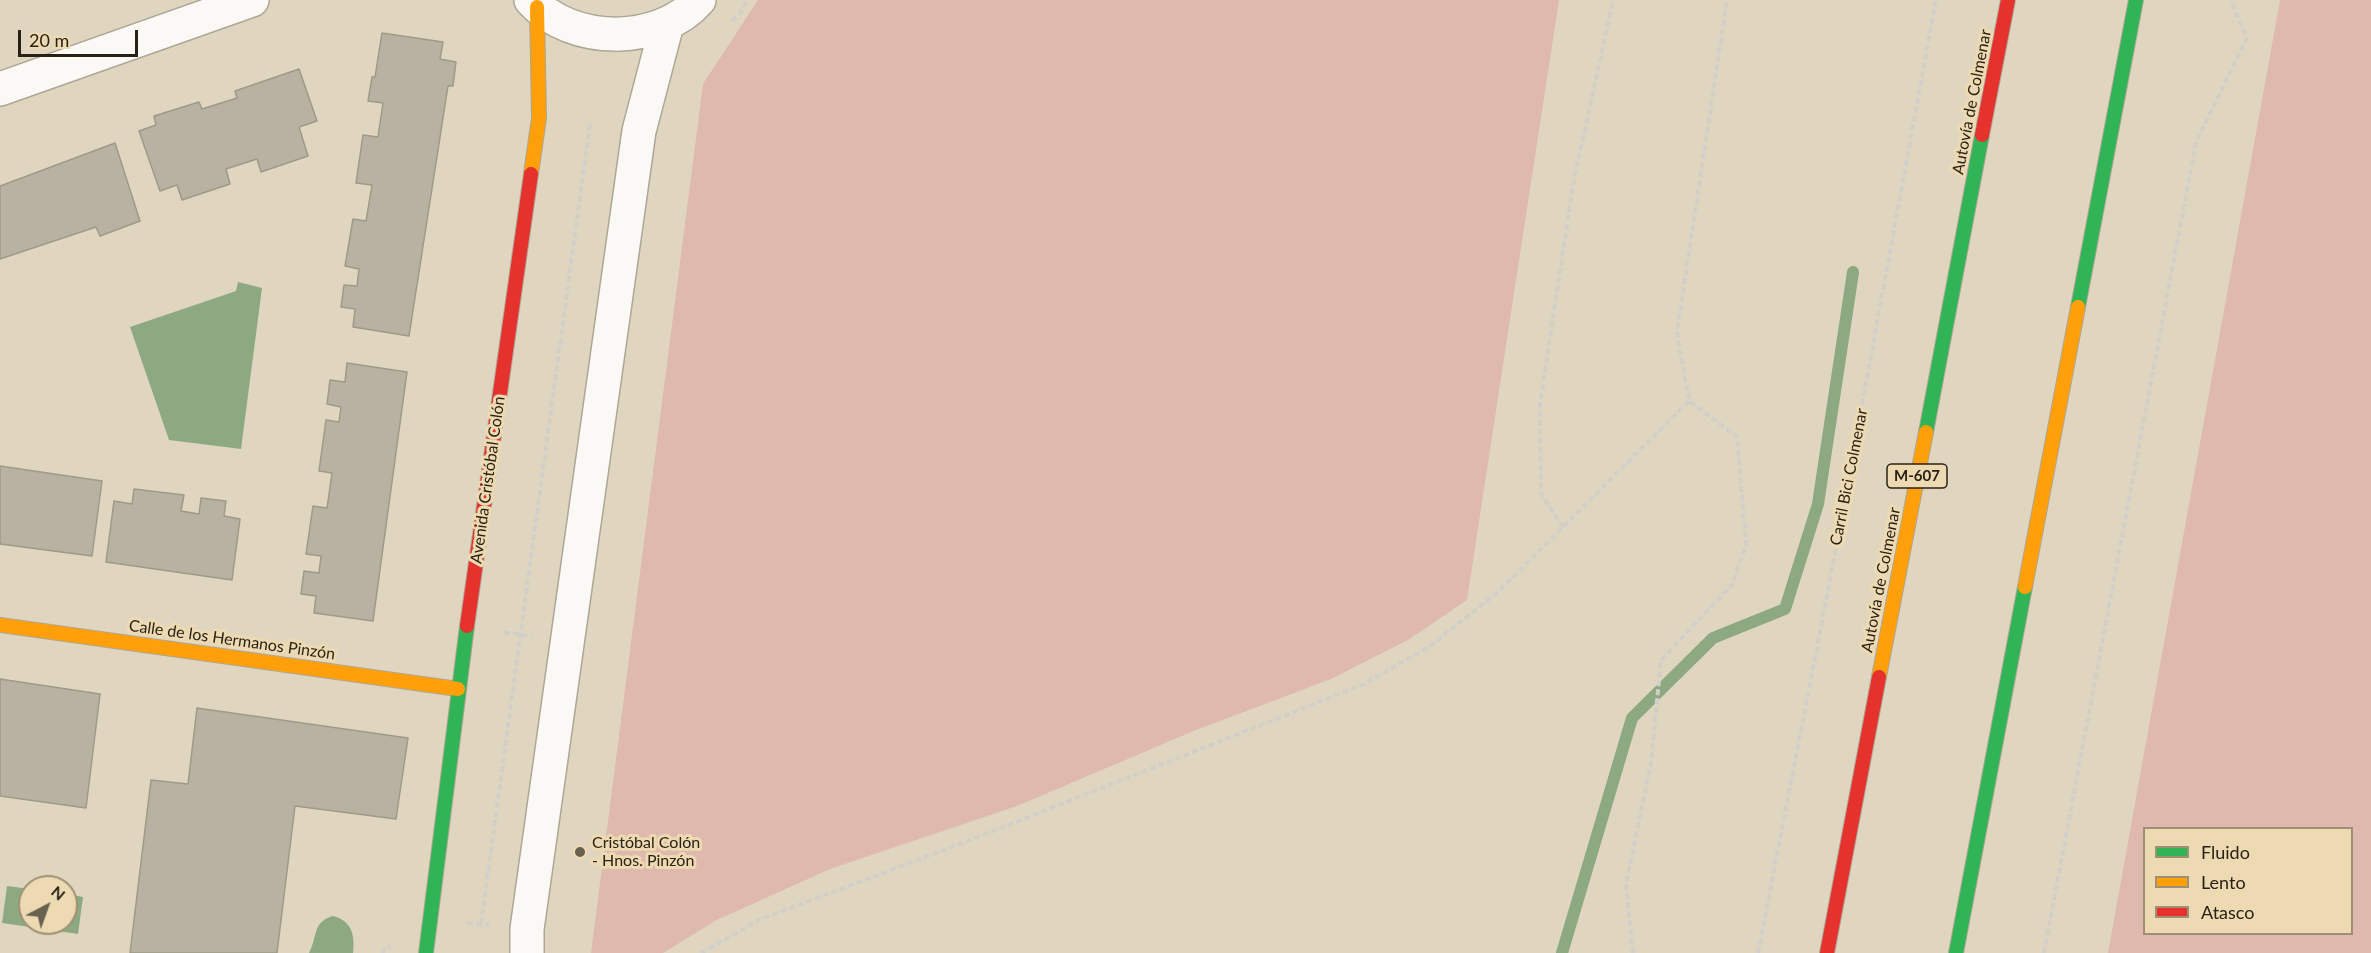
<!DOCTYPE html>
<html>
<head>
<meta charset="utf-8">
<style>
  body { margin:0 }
  #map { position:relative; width:2371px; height:953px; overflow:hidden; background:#e0d6c0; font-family:Lato,sans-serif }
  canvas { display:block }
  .legend { position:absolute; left:2143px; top:827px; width:210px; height:108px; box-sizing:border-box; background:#eddab3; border:2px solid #9f9073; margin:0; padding:8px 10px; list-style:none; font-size:18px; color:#292214 }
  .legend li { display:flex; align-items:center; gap:12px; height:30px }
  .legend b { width:30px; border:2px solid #9f9073 }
  .north { position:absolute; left:18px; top:875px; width:60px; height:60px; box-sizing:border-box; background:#eddab3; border:2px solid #9f9073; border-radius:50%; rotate:41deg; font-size:16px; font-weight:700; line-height:24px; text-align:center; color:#292214 }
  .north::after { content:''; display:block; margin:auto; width:21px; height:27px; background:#696150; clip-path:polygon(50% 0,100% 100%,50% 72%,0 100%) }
  .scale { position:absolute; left:18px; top:30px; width:120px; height:27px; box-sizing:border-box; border:3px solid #292214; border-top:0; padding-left:8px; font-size:18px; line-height:21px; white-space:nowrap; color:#292214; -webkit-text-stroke:4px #eddab3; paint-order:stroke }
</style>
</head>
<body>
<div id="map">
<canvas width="2371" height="953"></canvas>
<ul class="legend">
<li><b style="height:8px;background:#30b455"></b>Fluido</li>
<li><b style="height:8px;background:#ff9f0a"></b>Lento</li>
<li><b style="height:8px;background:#e5322d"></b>Atasco</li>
</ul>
<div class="north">N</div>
<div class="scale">20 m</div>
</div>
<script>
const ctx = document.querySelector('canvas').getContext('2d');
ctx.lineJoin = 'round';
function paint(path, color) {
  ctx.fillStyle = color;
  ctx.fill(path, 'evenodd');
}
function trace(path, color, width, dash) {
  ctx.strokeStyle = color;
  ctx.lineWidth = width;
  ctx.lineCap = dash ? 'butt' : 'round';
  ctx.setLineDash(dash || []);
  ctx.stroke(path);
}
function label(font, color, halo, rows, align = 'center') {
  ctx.font = font + ' Lato,sans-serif';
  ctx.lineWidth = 6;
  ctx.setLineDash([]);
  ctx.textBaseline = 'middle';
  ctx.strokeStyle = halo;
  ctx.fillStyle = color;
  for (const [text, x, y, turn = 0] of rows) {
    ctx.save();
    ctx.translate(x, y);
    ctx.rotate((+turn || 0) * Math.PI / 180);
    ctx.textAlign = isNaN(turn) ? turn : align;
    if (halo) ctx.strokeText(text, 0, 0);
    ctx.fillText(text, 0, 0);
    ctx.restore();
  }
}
paint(new Path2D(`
  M 758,0 L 1559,0 L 1467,600 L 1408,640 L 1331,679 L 1196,730 L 1017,806 L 830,869 L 717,920 L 663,953 L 591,953 L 703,84 Z
  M 2280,0 L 2371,0 L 2371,953 L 2108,953 ZM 2144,828 L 2352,828 L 2352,934 L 2144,934 Z`), '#dfb9ad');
paint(new Path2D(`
  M 238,282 L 262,288 L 241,449 L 169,440 L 130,327 L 236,291 Z
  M 7,886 L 30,889 L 30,923 L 66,923 L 66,894 L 83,897 L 78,934 L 2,923 Z
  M 333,916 C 352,921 355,935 353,953 L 309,953 C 318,936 312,922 333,916 Z`), '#8da982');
trace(new Path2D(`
  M 1562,953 L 1632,718 L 1713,638 L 1785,609 L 1818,504 L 1853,272`), '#8da982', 12);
const building = new Path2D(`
  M 382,33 L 443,42 L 440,59 L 456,62 L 453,86 L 448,86 L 409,336 L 353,327 L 355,309 L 341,307 L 344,285 L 357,286 L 359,269 L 345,266 L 353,219 L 366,221 L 372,185 L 356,183 L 363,135 L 378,137 L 383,103 L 368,101 L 372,77 L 375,77 Z
  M 299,69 L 317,121 L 299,127 L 308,156 L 261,172 L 257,159 L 226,169 L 230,184 L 182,200 L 177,185 L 160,191 L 139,131 L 156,125 L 154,116 L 199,102 L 202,109 L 237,98 L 235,91 Z
  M 115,143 L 140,221 L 100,236 L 96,227 L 0,259 L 0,186 Z
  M 347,363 L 407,372 L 373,621 L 314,613 L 316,596 L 301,594 L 304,571 L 319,573 L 321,556 L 306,554 L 313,506 L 327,508 L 332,473 L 319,471 L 326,420 L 339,422 L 341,407 L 327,404 L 330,380 L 345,382 Z
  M 0,466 L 102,481 L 92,556 L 0,544 Z
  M 134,489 L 184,495 L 181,511 L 199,514 L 201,498 L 226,501 L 224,516 L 240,519 L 232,580 L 106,562 L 114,501 L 132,504 Z
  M 0,679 L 100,694 L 86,808 L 0,796 Z
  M 197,708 L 408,738 L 396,819 L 295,806 L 277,953 L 130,953 L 151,780 L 188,784 Z`);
paint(building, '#b7b2a1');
trace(building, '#9f9a88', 1.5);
const street = new Path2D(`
  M 531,0 C 571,45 659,46 699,0
  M 0,89 L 252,0
  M 527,953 L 527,929 L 639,131 L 667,24`);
const fast = new Path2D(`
  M 2078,307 L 2136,0
  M 1926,432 L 1982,135
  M 426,953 L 467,626
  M 1956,953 L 2025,587`);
const slow = new Path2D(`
  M 531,174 L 539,118 L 537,7
  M 2025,587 L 2078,307
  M 0,625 L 458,689
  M 1879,677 L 1926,432`);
const jam = new Path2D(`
  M 1982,135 L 2008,0
  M 467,626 L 531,174
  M 1827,953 L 1879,677`);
trace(street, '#aea696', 36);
trace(fast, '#aea696', 16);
trace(slow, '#aea696', 16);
trace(jam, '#aea696', 16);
trace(new Path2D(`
  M 732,21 L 741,12 L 747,0
  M 1563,527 L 1541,494 L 1540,404 L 1573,185 L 1613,0
  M 504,632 L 532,636
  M 467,923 L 489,925
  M 481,924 L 590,124
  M 382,953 L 386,947 L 391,948
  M 701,953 L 759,920 L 973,839 L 1362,685 L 1429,647 L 1499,591 L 1689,401
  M 1633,953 L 1626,884 L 1651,763 L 1661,660 L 1732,585 L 1746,545 L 1737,437 L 1689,401 L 1677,332 L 1727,0
  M 1758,953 L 1830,580 L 1936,0
  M 2044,953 L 2196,142 L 2247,38 L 2231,0`), '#d2cfc9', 4, [6, 3]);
trace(street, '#faf9f6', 33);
trace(fast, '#30b455', 14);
trace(slow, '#ff9f0a', 14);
trace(jam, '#e5322d', 14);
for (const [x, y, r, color] of [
  [580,852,6,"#696150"]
]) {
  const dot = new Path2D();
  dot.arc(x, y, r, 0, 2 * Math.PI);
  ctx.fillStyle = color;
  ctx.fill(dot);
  trace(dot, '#eddab3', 2);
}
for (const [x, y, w] of [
  [1917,476,60]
]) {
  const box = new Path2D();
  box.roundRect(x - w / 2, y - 12, w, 24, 4.5);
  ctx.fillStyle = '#eddab3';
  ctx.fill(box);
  trace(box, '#292214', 1.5);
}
label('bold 15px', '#292214', null, [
  ["M-607",1917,476]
]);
label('16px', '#292214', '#eddab3', [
  ["Autovía de Colmenar",1972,102,-79],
  ["Carril Bici Colmenar",1849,477,-79],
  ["Avenida Cristóbal Colón",488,480,-82],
  ["Autovía de Colmenar",1881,580,-79],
  ["Calle de los Hermanos Pinzón",232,640,8]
]);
label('16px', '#292214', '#eddab3', [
  ["Cristóbal Colón",592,843],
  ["- Hnos. Pinzón",592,861]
], 'left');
</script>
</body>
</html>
